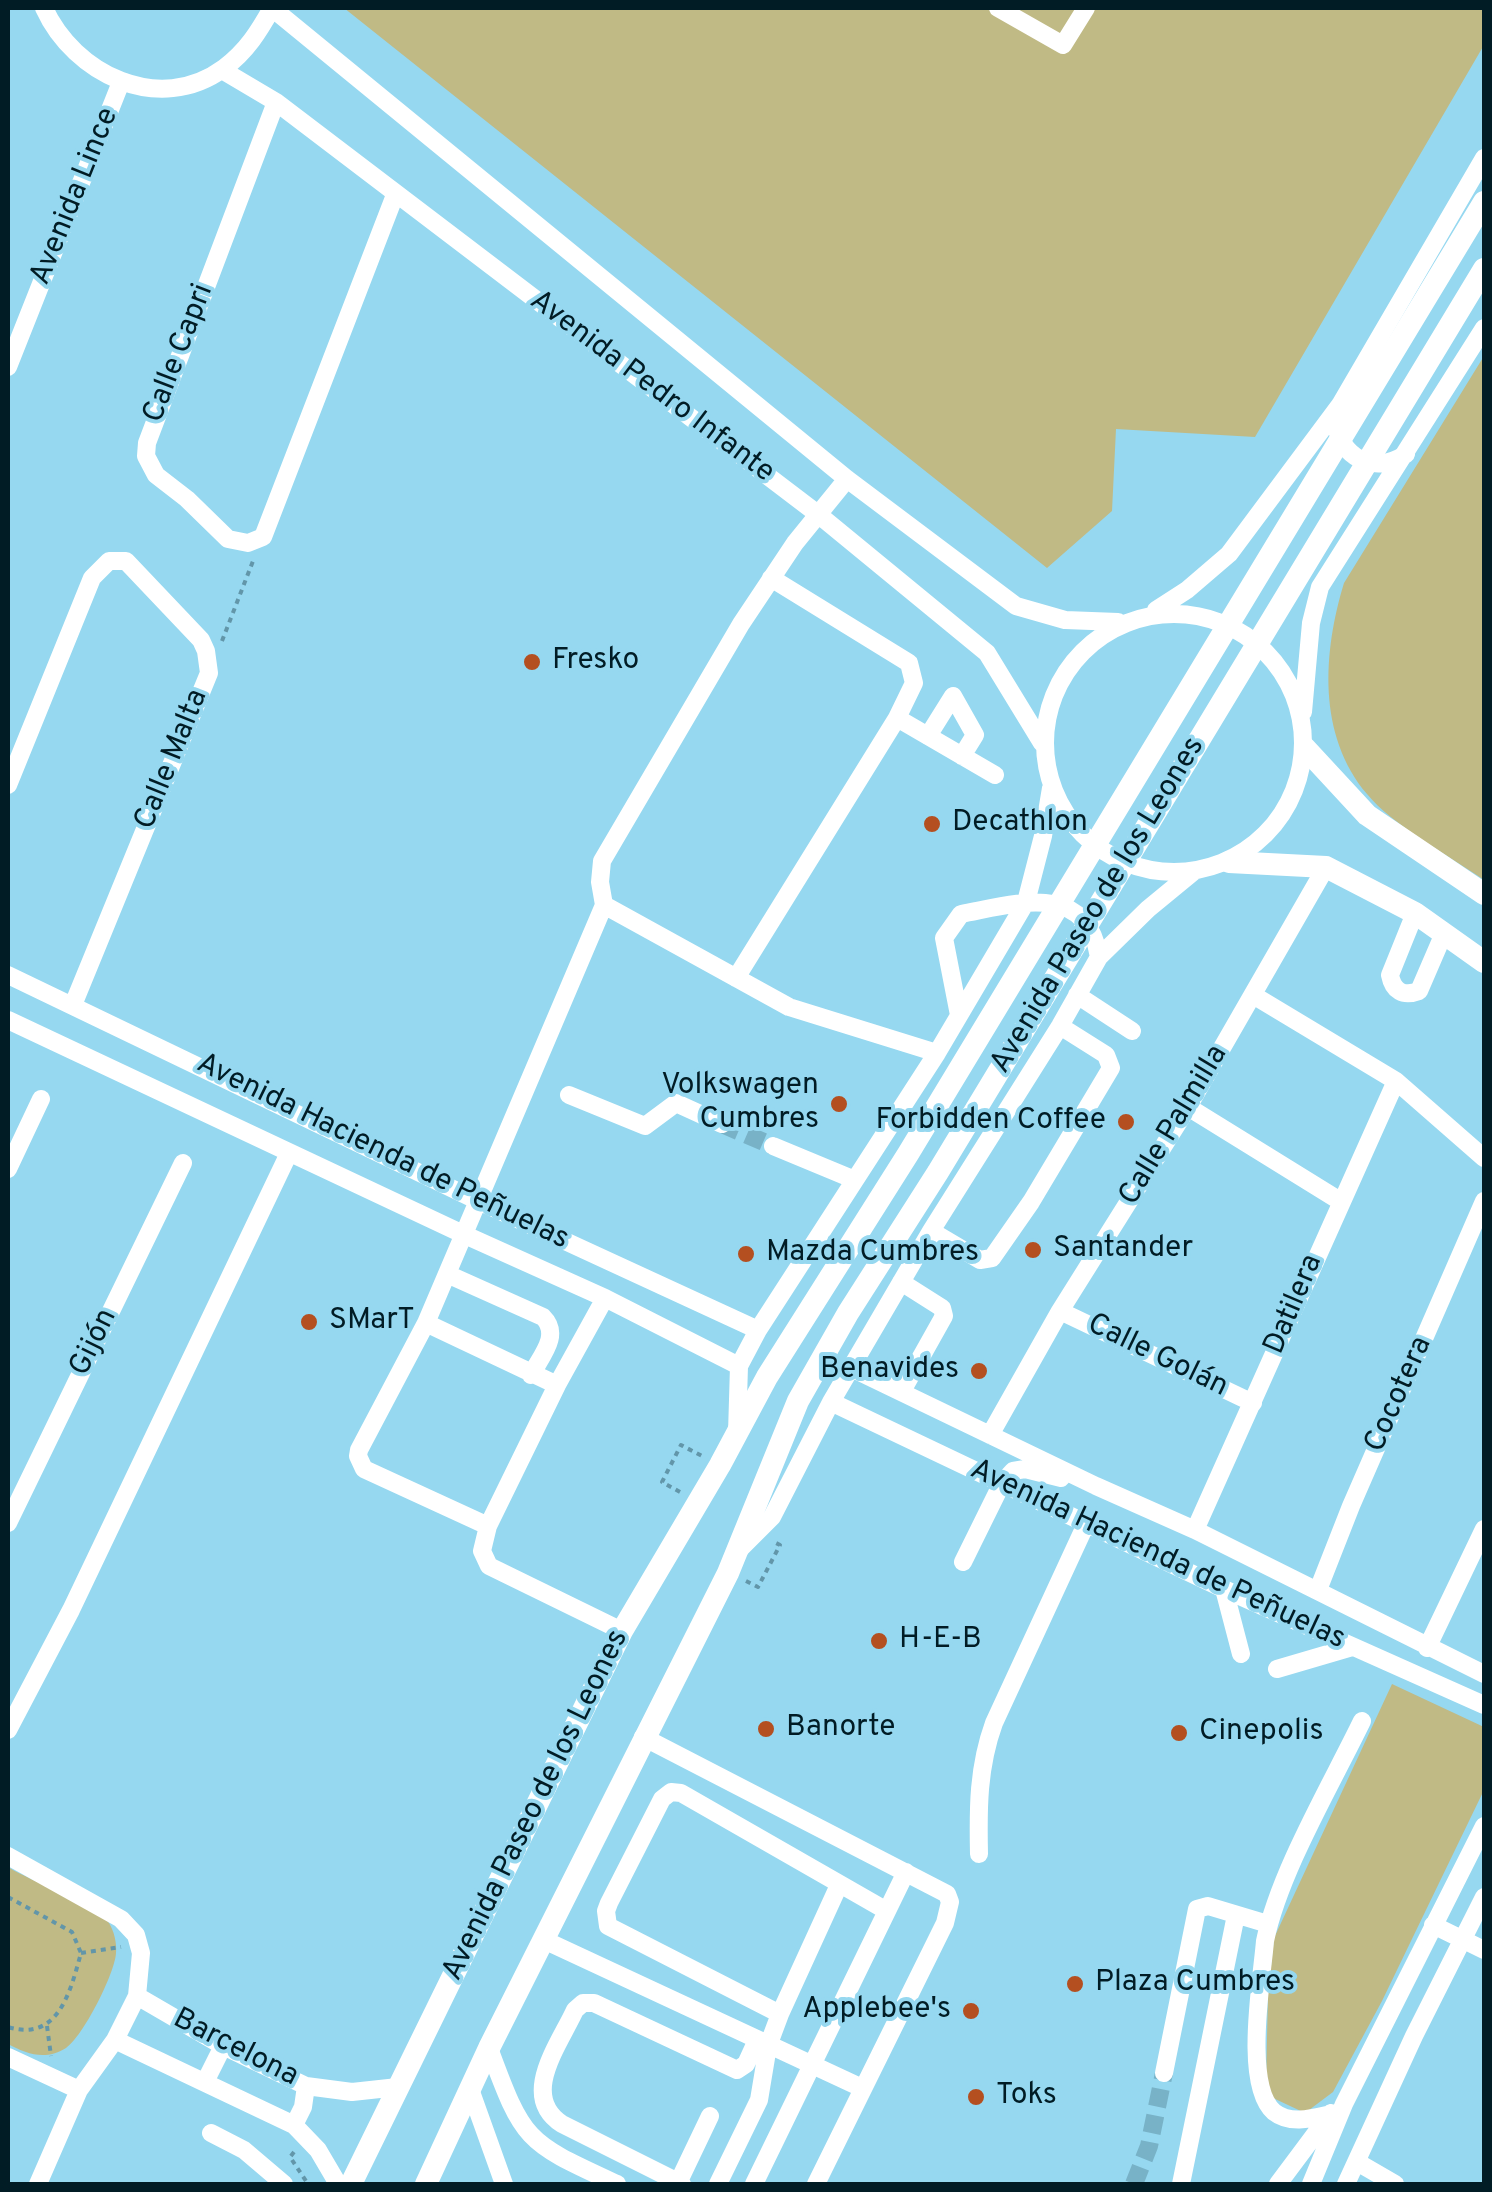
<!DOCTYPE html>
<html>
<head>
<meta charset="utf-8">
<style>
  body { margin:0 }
  #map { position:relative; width:1492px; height:2192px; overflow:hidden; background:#96d8f0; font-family:Overpass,sans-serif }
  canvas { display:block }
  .frame { position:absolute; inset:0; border:10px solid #011c25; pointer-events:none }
</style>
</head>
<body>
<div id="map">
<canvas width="1492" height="2192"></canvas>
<div class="frame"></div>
</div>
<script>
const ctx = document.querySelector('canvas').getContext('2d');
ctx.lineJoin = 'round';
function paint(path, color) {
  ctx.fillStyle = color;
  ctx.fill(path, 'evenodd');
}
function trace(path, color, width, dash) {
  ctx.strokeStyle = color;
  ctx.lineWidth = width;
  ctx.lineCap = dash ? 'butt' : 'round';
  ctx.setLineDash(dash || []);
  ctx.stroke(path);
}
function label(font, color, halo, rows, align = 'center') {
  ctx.font = font + ' Overpass,sans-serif';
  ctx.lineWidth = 8;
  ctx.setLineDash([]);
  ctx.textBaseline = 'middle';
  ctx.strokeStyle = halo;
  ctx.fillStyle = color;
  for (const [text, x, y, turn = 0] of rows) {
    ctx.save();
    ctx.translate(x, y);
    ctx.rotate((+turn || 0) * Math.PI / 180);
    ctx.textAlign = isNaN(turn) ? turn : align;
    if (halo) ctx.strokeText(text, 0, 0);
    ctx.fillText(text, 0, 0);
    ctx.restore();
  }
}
paint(new Path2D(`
  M 344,8 L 1484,8 L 1484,45 L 1255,437 L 1116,429 L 1112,511 L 1047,568 Z
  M 1484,356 L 1484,880 C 1451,857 1392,825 1367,794 C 1317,735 1323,652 1344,583 Z
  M 1392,1684 L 1484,1727 L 1484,1790 L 1382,2001 L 1333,2092 L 1305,2113 L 1273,2098 L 1266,2083 L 1268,1994 L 1274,1938 Z
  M 8,1867 C 32,1882 95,1904 109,1923 C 114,1931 117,1943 116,1953 C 115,1973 83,2037 66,2048 C 45,2061 27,2054 8,2044 Z`), '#c0ba85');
trace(new Path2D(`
  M 722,1124 L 773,1146
  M 1134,2184 L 1149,2146 L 1164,2073`), '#78b2c7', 18, [18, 9]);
trace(new Path2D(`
  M 222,641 L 253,561
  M 680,1492 L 662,1482 L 681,1445 L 702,1456
  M 746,1581 L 758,1587 L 780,1545 L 772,1541
  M 8,1897 L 72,1932 L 81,1953 C 70,1993 58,2042 8,2027
  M 81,1953 L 121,1947
  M 47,2026 L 51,2056
  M 294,2152 L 290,2157 L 308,2184`), '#6296a9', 4, [5, 5]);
trace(new Path2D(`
  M 44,8 C 74,74 159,116 224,68 C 247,51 259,31 272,8 L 847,479 L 1016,606 L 1065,620 L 1118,622
  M 998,8 L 1063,45 L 1086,8
  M 222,70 L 276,102 L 819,515 L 987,653 L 1042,743
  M 276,102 L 147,443 L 146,456 L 156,475 L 187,499 L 228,539 L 248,543 L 263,537 L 395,195
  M 8,367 L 121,82
  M 1337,430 C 1347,462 1378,473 1406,454
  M 1156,610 L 1187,590 L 1229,554 L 1340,405 L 1484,158
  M1045 743a129 129 0 1 1 258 0a129 129 0 1 1-258 0Z
  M 1303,712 L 1311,623 L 1320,587 L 1484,328
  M 897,718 L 995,775
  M 928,736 L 953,696 L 975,735 L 962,756
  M 8,785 L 92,578 L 109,561 L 126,561 L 201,640 L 206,651 L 209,673 L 73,1005
  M 604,905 L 789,1007 L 937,1053
  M 1415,913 L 1390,975 C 1393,991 1403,997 1419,991 L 1444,933
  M 8,975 L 476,1200 L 758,1330
  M 736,978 L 897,718 L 914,683 L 909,663 L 771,578
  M 1077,995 L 1132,1031
  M 1253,995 L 1396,1081 L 1484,1158
  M 959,1015 L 944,938 L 961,914 C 1015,904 1086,880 1099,957
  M 8,1020 L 465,1235 L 605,1298 L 739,1366
  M 569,1095 L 645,1126 L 676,1103 L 722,1124
  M 1188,1107 L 1340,1201
  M 773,1146 L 855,1180
  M 8,1169 L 41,1099
  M 931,1231 L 980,1260 L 992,1258 L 1031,1202 L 1111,1068 L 1106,1055 L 1060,1026
  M 447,1274 L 543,1317 C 561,1335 541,1356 531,1375
  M 901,1282 L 942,1308 L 944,1316 L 902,1391
  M 605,1298 L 557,1385 L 488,1526 L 364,1469 L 358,1456 L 359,1450 L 426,1323 L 604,905 L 600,882 L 602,861 L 741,624 L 795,543 L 847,479
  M 1060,1311 L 1253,1403
  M 426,1323 L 557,1385
  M 851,1368 L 1096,1486 L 1195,1530 L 1484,1674
  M 831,1402 L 1224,1589 L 1484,1705
  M 737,1433 L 739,1366 L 758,1330 L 937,1053 L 1026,902 L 1043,836 L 1051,788
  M 990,1435 L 1060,1311 L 1188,1107 L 1326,867
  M 8,1523 L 183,1163
  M 488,1526 L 482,1551 L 489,1566 L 622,1631
  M 1195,1530 L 1396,1081
  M 740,1549 L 772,1517 L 831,1402 L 931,1231 L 1060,1026 L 1099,957 L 1148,909 L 1193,872
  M 963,1562 L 1002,1483 L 1013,1471 L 1025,1469 L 1061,1478
  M 1224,1589 L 1241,1654
  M 1318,1590 L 1351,1506 L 1484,1201
  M 1427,1648 L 1484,1529
  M 1277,1669 L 1352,1647
  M 8,1730 L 71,1610 L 289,1153
  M 643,1737 L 947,1894 L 950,1902 L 945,1923 L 816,2184
  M 979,1854 C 978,1808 978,1767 994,1723 L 1086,1524
  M 8,1856 L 121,1919 L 136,1935 L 141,1953 L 137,1996 L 115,2040 L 79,2090 L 38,2184
  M 1433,1925 L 1484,1950
  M 544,1940 L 862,2088
  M 137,1996 L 223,2046 L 306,2086 L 352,2092 L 398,2087
  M 780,2014 L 839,1885
  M 115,2040 L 294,2125 L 318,2150 L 338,2184
  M 489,2048 C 524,2143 526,2142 617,2184
  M 8,2057 L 79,2090
  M 1164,2073 L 1197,1909 L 1208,1906 L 1268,1924
  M 205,2082 L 223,2046
  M 470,2089 L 504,2184
  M 1327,2115 C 1310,2119 1289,2124 1274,2112 C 1243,2085 1262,1979 1265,1941 C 1279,1873 1331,1785 1362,1721
  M 294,2125 L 303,2107 L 306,2086
  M 211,2133 L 244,2150 L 284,2184
  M 1357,2162 L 1395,2184
  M 678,2183 L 710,2116
  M 682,2184 L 562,2124 C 519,2096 559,2045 575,2010 L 583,2003 L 594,2003 L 737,2070 L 746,2064 L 757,2040
  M 718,2184 L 759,2100 L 768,2046 L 780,2014 L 608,1926 L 606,1911 L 609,1903 L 662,1799 L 671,1792 L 681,1793 L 887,1911
  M 754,2184 L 906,1872
  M 1181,2184 L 1236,1915
  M 1278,2184 L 1331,2113
  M 1311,2184 L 1344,2104 L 1484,1826
  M 1346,2184 L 1414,2036 L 1484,1897`), '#fff', 18);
trace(new Path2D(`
  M 1305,748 L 1367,815 L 1484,894
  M 1229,862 L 1326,867 L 1415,913 L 1484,962
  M 351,2184 L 622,1631 L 720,1465 L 767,1377 L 908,1154 L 1484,202
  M 426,2184 L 489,2048 L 728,1573 L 798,1401 L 848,1313 L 938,1172 L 1484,269`), '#fff', 22);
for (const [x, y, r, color] of [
  [532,662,10,"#b44f20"],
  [932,824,10,"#b44f20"],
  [839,1104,10,"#b44f20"],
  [1126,1122,10,"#b44f20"],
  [1033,1250,10,"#b44f20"],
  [746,1254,10,"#b44f20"],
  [309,1322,10,"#b44f20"],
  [979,1371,10,"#b44f20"],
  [879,1641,10,"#b44f20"],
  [766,1729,10,"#b44f20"],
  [1179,1733,10,"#b44f20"],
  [1075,1984,10,"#b44f20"],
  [971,2011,10,"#b44f20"],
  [976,2097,10,"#b44f20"]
]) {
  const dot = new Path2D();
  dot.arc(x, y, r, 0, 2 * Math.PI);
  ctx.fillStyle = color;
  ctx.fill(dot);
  trace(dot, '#96d8f0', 4);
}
label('30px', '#011c25', '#96d8f0', [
  ["Avenida Lince",76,197,-68],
  ["Calle Capri",180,354,-69],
  ["Avenida Pedro Infante",651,388,37],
  ["Calle Malta",173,760,-68],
  ["Avenida Paseo de los Leones",1099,906,-59],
  ["Calle Palmilla",1175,1126,-59],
  ["Avenida Hacienda de Peñuelas",382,1153,26],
  ["Datilera",1295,1305,-67],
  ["Gijón",95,1343,-64],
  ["Calle Golán",1157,1357,26],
  ["Cocotera",1400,1395,-66],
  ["Avenida Hacienda de Peñuelas",1157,1556,25],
  ["Avenida Paseo de los Leones",537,1806,-64],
  ["Barcelona",235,2049,27]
]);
label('30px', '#011c25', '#96d8f0', [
  ["Fresko",552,662],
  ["Decathlon",952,824],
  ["Volkswagen",819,1087,"right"],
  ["Cumbres",819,1121,"right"],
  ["Forbidden Coffee",1106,1122,"right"],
  ["Santander",1053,1250],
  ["Mazda Cumbres",766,1254],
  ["SMarT",329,1322],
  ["Benavides",959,1371,"right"],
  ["H-E-B",899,1641],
  ["Banorte",786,1729],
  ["Cinepolis",1199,1733],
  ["Plaza Cumbres",1095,1984],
  ["Applebee's",951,2011,"right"],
  ["Toks",996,2097]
], 'left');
</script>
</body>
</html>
